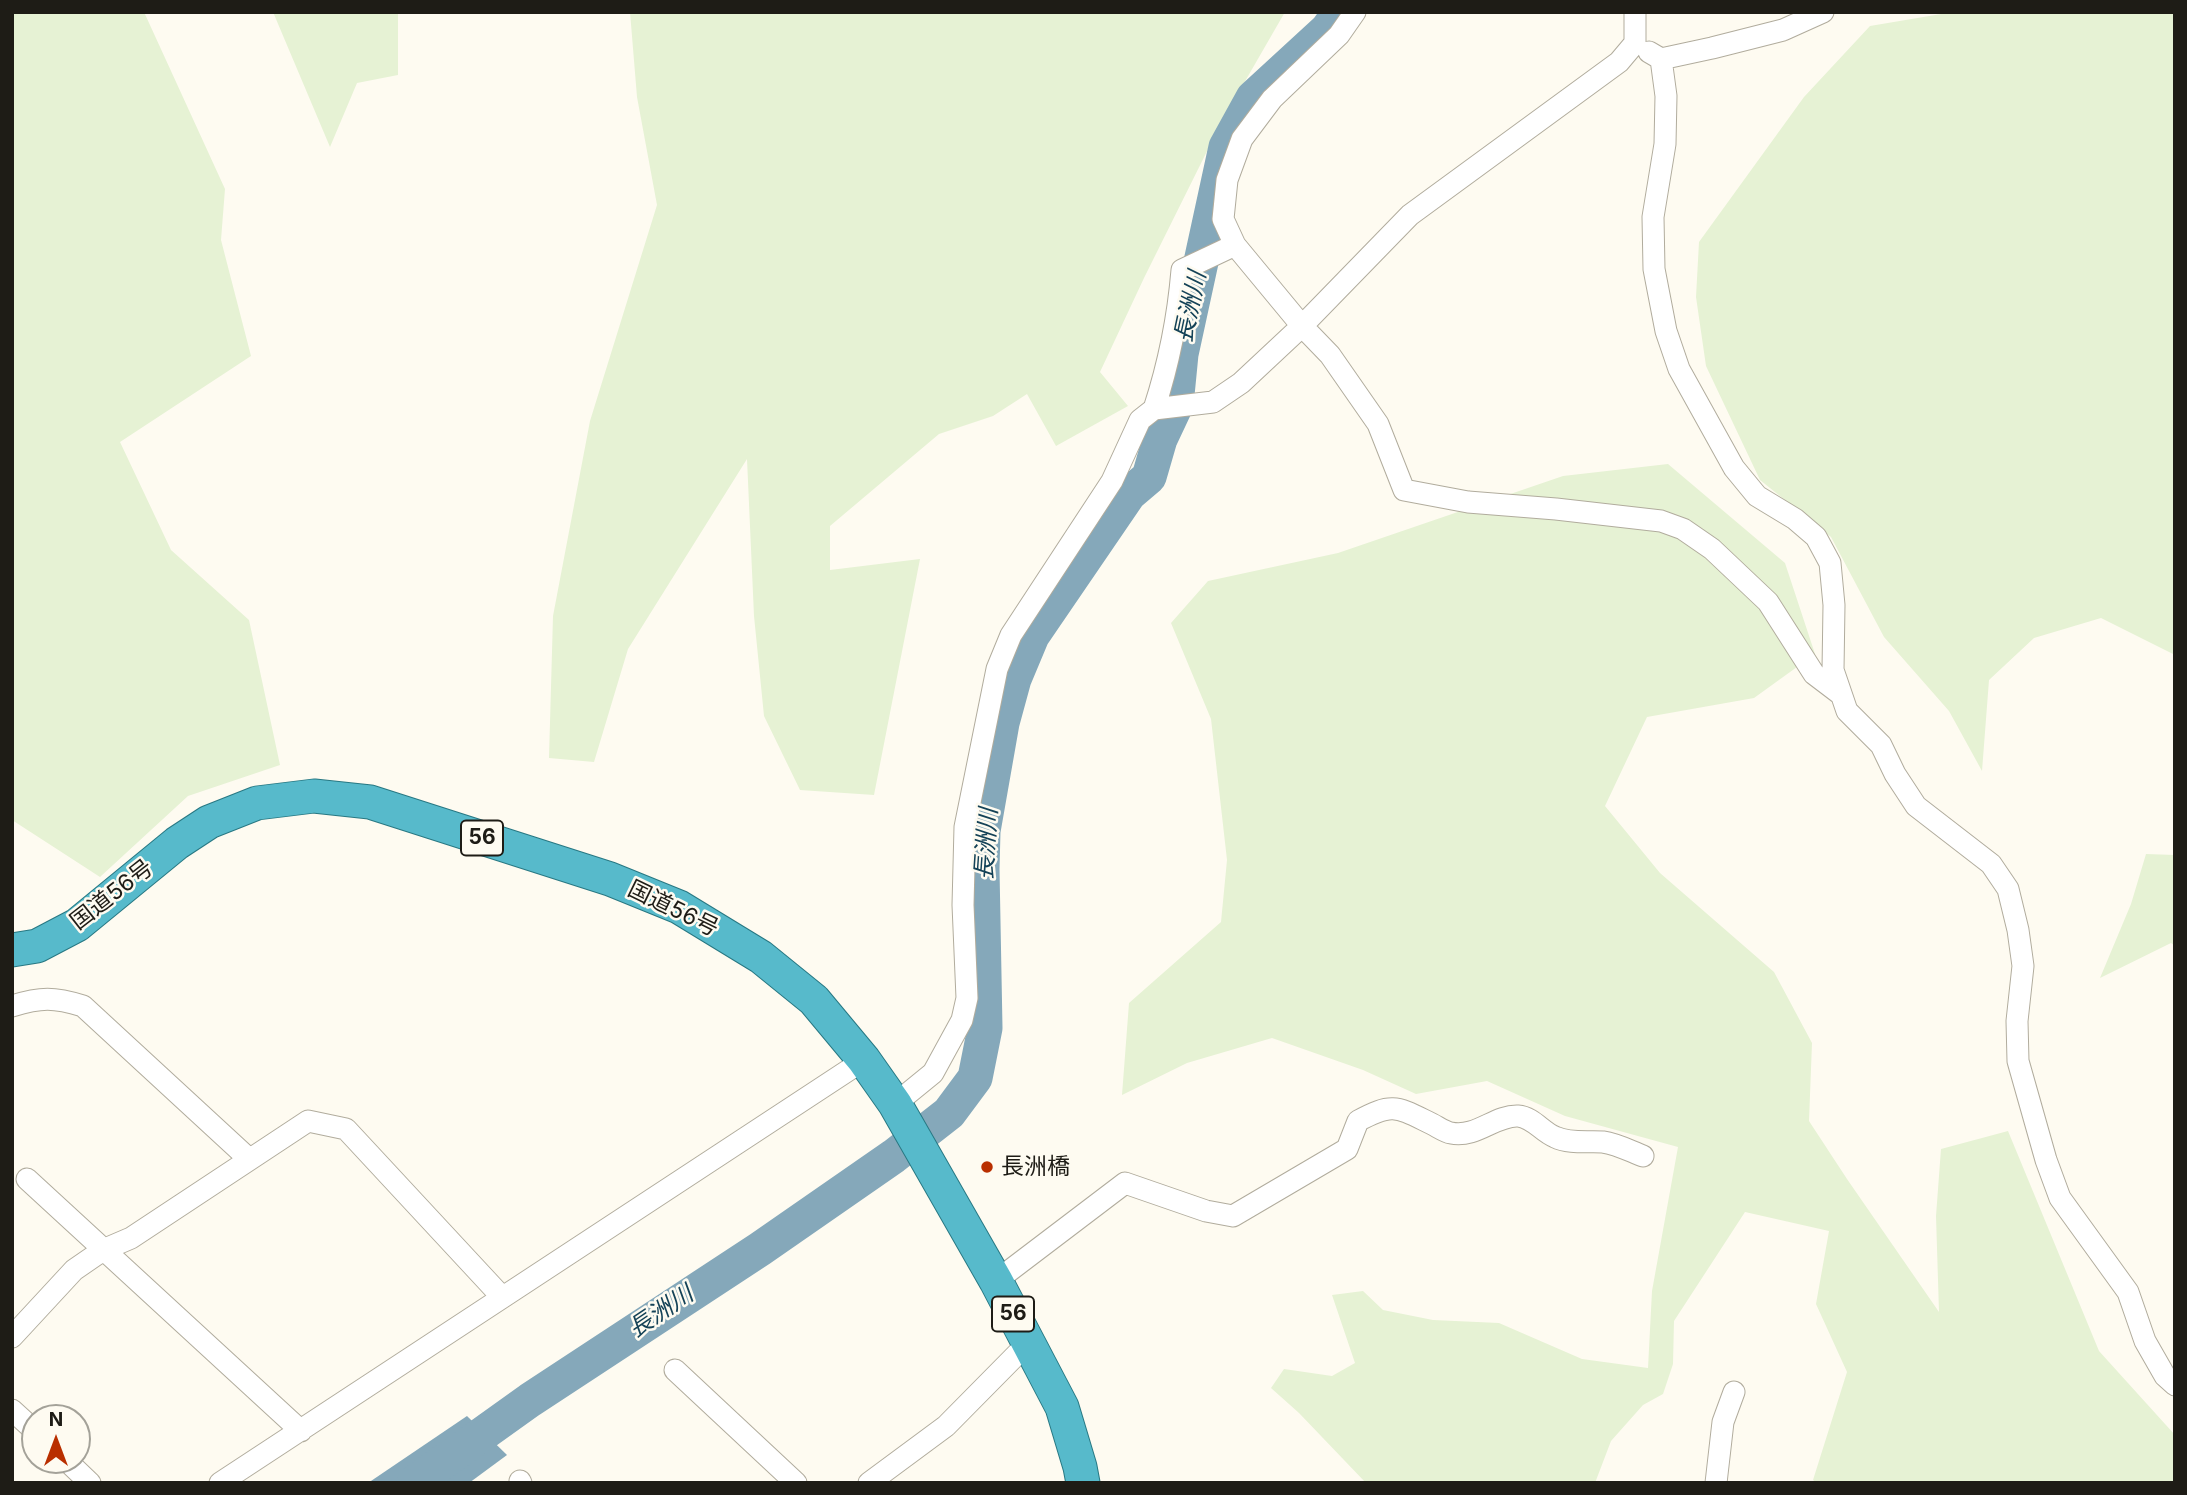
<!DOCTYPE html>
<html>
<head>
<meta charset="utf-8">
<style>
  body { margin:0 }
  #map { position:relative; width:2187px; height:1495px; overflow:hidden; background:#fefbf1; font-family:Inter,sans-serif }
  canvas { display:block }
  .frame { position:absolute; inset:0; border:14px solid #1e1c16; pointer-events:none }
  .north { position:absolute; left:21px; top:1404px; width:70px; height:70px; box-sizing:border-box; background:#fefbf1; border:2px solid #a4a299; border-radius:50%; rotate:0deg; font-size:19px; font-weight:700; line-height:28px; text-align:center; color:#1e1c16 }
  .north::after { content:''; display:block; margin:auto; width:24px; height:32px; background:#b92f00; clip-path:polygon(50% 0,100% 100%,50% 72%,0 100%) }
</style>
</head>
<body>
<div id="map">
<canvas width="2187" height="1495"></canvas>
<div class="frame"></div>
<div class="north">N</div>
</div>
<script>
const ctx = document.querySelector('canvas').getContext('2d');
ctx.lineJoin = 'round';
function paint(path, color) {
  ctx.fillStyle = color;
  ctx.fill(path, 'evenodd');
}
function trace(path, color, width, dash) {
  ctx.strokeStyle = color;
  ctx.lineWidth = width;
  ctx.lineCap = dash ? 'butt' : 'round';
  ctx.setLineDash(dash || []);
  ctx.stroke(path);
}
function label(font, color, halo, rows, align = 'center') {
  ctx.font = font + ' Inter,"Noto Sans JP",sans-serif';
  ctx.lineWidth = 5;
  ctx.setLineDash([]);
  ctx.textBaseline = 'middle';
  ctx.strokeStyle = halo;
  ctx.fillStyle = color;
  for (const [text, x, y, turn = 0] of rows) {
    ctx.save();
    ctx.translate(x, y);
    ctx.rotate((+turn || 0) * Math.PI / 180);
    ctx.textAlign = isNaN(turn) ? turn : align;
    if (halo) ctx.strokeText(text, 0, 0);
    ctx.fillText(text, 0, 0);
    ctx.restore();
  }
}
paint(new Path2D(`
  M 12,12 L 144,12 L 225,189 L 221,240 L 251,356 L 120,442 L 171,550 L 249,620 L 280,765 L 188,796 L 100,877 L 12,820 Z
  M 273,12 L 398,12 L 398,75 L 357,83 L 330,147 Z
  M 630,12 L 1285,12 L 1221,123 L 1144,278 L 1100,372 L 1128,406 L 1056,446 L 1027,394 L 993,416 L 939,434 L 830,526 L 830,570 L 920,559 L 874,795 L 800,790 L 764,716 L 754,616 L 747,459 L 628,649 L 594,762 L 549,758 L 553,616 L 590,421 L 657,205 L 637,97 Z
  M 1953,12 L 2175,12 L 2175,655 L 2101,618 L 2034,638 L 1989,680 L 1982,771 L 1949,711 L 1884,637 L 1831,537 L 1760,480 L 1706,366 L 1696,297 L 1699,242 L 1804,97 L 1870,26 Z
  M 1668,464 L 1785,563 L 1815,654 L 1754,698 L 1647,717 L 1605,806 L 1660,873 L 1774,972 L 1812,1043 L 1809,1121 L 1847,1179 L 1939,1312 L 1936,1216 L 1941,1149 L 2008,1131 L 2099,1351 L 2175,1435 L 2175,1483 L 1817,1483 L 1813,1480 L 1847,1372 L 1816,1304 L 1829,1231 L 1745,1212 L 1674,1321 L 1673,1364 L 1663,1394 L 1643,1405 L 1611,1441 L 1595,1483 L 1366,1483 L 1299,1413 L 1271,1388 L 1284,1369 L 1332,1376 L 1355,1363 L 1332,1295 L 1363,1291 L 1383,1310 L 1433,1320 L 1499,1323 L 1582,1359 L 1648,1368 L 1652,1291 L 1678,1147 L 1565,1116 L 1487,1081 L 1416,1094 L 1363,1070 L 1272,1038 L 1187,1063 L 1122,1095 L 1129,1003 L 1221,922 L 1227,860 L 1211,719 L 1171,623 L 1208,581 L 1338,553 L 1563,476 Z
  M 2146,854 L 2175,855 L 2175,946 L 2171,943 L 2100,978 L 2131,904 Z`), '#e6f2d4');
paint(new Path2D(`
  M 467,1416 L 507,1455 L 469,1483 L 368,1483 Z`), '#85a8ba');
trace(new Path2D(`
  M 414,1483 L 530,1400 L 760,1249 L 894,1156 L 949,1113 L 975,1078 L 985,1028 L 982,869 L 983,831 L 1002,723 L 1014,679 L 1032,636 L 1129,494 L 1149,477 L 1160,439 L 1176,405 L 1181,354 L 1226,147 L 1253,98 L 1327,30 L 1340,12`), '#85a8ba', 35);
const minor = new Path2D(`
  M 1355,12 L 1339,35 L 1272,99 L 1242,139 L 1227,180 L 1223,219 L 1235,245 L 1302,326 L 1330,355 L 1378,424 L 1404,490 L 1468,502 L 1556,509 L 1661,521 L 1683,529 L 1712,549 L 1768,602 L 1814,674 L 1839,693
  M 1649,52 L 1661,59 L 1712,48 L 1783,30 L 1823,12
  M 1661,59 L 1666,96 L 1665,144 L 1653,217 L 1654,269 L 1666,331 L 1679,369 L 1734,468 L 1757,496 L 1795,519 L 1816,537 L 1830,563 L 1834,605 L 1833,670 L 1847,711 L 1881,745 L 1895,774 L 1916,806 L 1991,864 L 2008,889 L 2018,930 L 2023,966 L 2017,1021 L 2018,1061 L 2046,1160 L 2060,1198 L 2128,1292 L 2145,1341 L 2165,1376 L 2175,1385
  M 1154,409 C 1169,363 1178,318 1182,270 L 1235,245
  M 12,1006 C 41,997 54,997 83,1006 L 249,1159
  M 895,1104 L 933,1073 L 962,1020 L 967,998 L 963,905 L 965,827 L 997,669 L 1011,635 L 1112,481 L 1140,420 L 1154,409 L 1213,402 L 1241,383 L 1302,326 L 1410,215 L 1619,62 L 1635,43 L 1635,12
  M 27,1179 L 301,1431
  M 996,1281 L 1125,1183 L 1206,1211 L 1233,1216 L 1347,1149 L 1358,1121 C 1393,1102 1397,1107 1432,1124 C 1438,1127 1445,1132 1451,1133 C 1477,1138 1495,1115 1518,1116 C 1533,1117 1542,1132 1555,1137 C 1569,1144 1588,1141 1603,1142 C 1617,1144 1630,1151 1643,1156
  M 12,1337 L 74,1270 L 103,1250 L 131,1238 L 308,1121 L 346,1129 L 502,1297
  M 675,1370 L 796,1483
  M 12,1410 L 35,1431
  M 66,1460 L 90,1483
  M 520,1481 L 521,1483
  M 220,1483 L 864,1060
  M 869,1483 L 946,1426 L 1028,1343
  M 1716,1483 L 1723,1422 L 1734,1392`);
const trunk = new Path2D(`
  M 12,950 L 37,946 L 77,925 L 177,843 L 209,822 L 257,803 L 314,796 L 370,802 L 610,879 L 679,907 L 761,957 L 814,1000 L 864,1060 L 895,1104 L 996,1281 L 1062,1407 L 1080,1467 L 1083,1483`);
trace(minor, '#b1ac9d', 23);
trace(trunk, '#287883', 35);
trace(minor, '#fff', 21);
trace(trunk, '#57bacb', 33);
for (const [x, y, r, color] of [
  [987,1167,7,"#b92f00"]
]) {
  const dot = new Path2D();
  dot.arc(x, y, r, 0, 2 * Math.PI);
  ctx.fillStyle = color;
  ctx.fill(dot);
  trace(dot, '#fefbf1', 2.5);
}
for (const [x, y, w] of [
  [482,838,42],
  [1013,1314,42]
]) {
  const box = new Path2D();
  box.roundRect(x - w / 2, y - 17.5, w, 35, 5);
  ctx.fillStyle = '#fefbf1';
  ctx.fill(box);
  trace(box, '#1e1c16', 2);
}
label('bold 21px', '#1e1c16', null, [
  ["56",482,838],
  ["56",1013,1314]
]);
label('23px', '#1e1c16', '#fefbf1', [
  ["国道56号",112,895,-38],
  ["国道56号",673,909,26]
]);
label('23px', '#1e1c16', '#fefbf1', [
  ["長洲橋",1001,1167]
], 'left');
label('italic 24px', '#144257', '#fefbf1', [
  ["長洲川",1191,307,-78],
  ["長洲川",987,844,-86],
  ["長洲川",661,1312,-34]
]);
</script>
</body>
</html>
